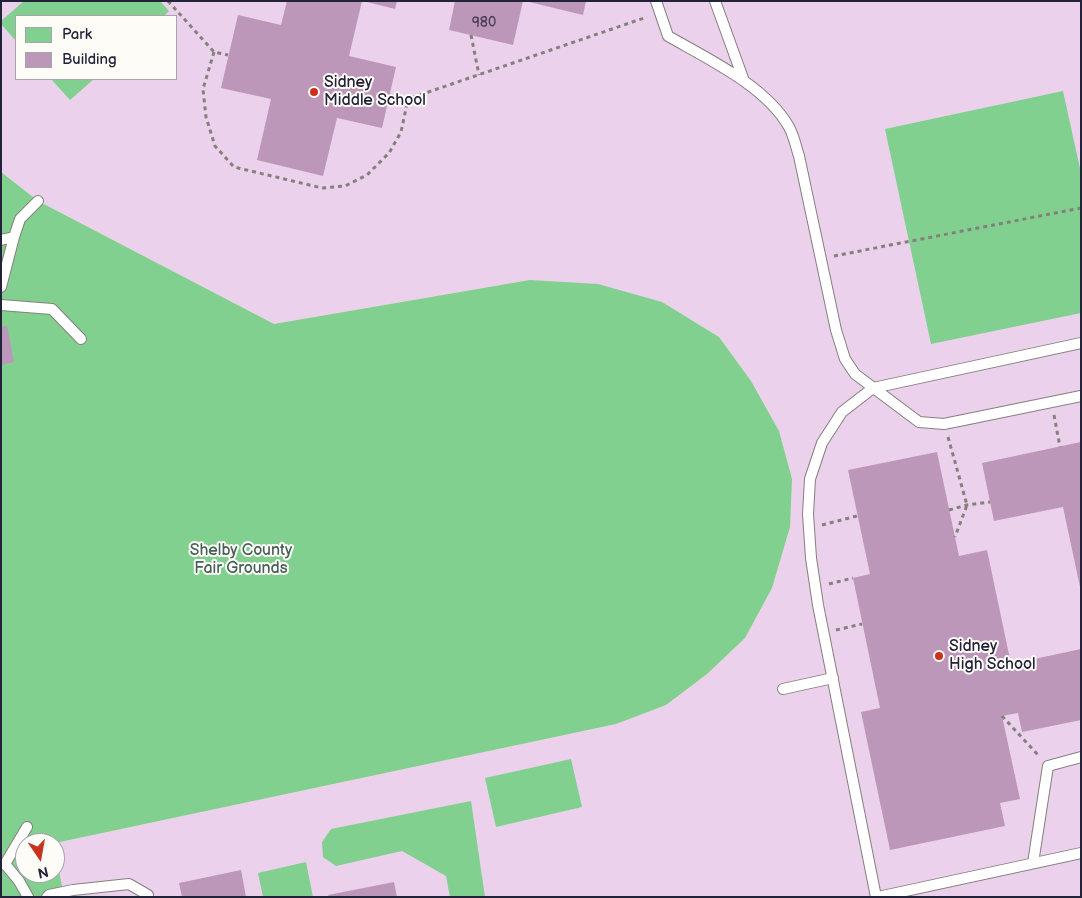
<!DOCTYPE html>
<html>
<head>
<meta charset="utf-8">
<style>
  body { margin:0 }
  #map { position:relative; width:1082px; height:898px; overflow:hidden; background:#e7e0bd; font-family:"Balsamiq Sans",sans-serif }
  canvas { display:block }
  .frame { position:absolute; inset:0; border:2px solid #22223b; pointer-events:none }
  .legend { position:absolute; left:15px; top:15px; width:162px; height:65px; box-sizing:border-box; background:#fdfcf7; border:1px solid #a5a5ac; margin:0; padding:6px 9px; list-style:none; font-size:15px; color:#22223b }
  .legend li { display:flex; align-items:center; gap:10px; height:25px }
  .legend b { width:25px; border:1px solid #a5a5ac }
  .north { position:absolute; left:15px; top:833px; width:50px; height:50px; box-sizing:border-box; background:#fdfcf7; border:1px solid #a5a5ac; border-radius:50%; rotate:168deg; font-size:14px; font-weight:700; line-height:20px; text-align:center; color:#22223b }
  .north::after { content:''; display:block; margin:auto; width:18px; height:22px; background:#c8321e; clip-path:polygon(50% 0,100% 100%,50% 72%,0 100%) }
</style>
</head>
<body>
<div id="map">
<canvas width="1082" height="898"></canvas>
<div class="frame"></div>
<ul class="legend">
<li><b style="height:14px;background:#82d08f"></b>Park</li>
<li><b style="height:14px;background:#bc97b9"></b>Building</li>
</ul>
<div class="north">N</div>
</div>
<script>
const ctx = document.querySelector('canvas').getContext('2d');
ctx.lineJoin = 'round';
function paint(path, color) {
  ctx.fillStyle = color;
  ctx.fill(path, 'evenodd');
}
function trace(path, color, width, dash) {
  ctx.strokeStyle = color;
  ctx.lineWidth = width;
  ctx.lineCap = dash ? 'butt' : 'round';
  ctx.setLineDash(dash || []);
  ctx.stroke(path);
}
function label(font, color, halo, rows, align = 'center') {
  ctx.font = font + ' "Balsamiq Sans",sans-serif';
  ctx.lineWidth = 4;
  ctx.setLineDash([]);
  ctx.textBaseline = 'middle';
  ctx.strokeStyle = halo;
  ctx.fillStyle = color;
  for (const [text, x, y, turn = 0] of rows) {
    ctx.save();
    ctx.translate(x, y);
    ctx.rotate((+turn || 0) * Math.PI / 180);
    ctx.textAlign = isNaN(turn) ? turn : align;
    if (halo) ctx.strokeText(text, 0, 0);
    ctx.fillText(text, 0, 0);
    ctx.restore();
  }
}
paint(new Path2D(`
  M 1,1 L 1081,1 L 1081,897 L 47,897 L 63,892 L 55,843 L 616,724 L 666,705 L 707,674 L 745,638 L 772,588 L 790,527 L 792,479 L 779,431 L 751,381 L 719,337 L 662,302 L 530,280 L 274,324 L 38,201 L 1,172 ZM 16,16 L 176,16 L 176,79 L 16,79 Z`), '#ebd1eb');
paint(new Path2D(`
  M 24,1 L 160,1 L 169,11 L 164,16 L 16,16 L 16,41 L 1,24 L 1,21 Z
  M 51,79 L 94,79 L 70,100 Z
  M 1063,91 L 1081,173 L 1081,313 L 931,344 L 885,129 Z
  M 1,172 L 38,201 L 274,324 L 530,280 L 598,284 L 662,302 L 719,337 L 751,381 L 779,431 L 792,479 L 790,527 L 772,588 L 745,638 L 707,674 L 666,705 L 616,724 L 55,843 L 25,843 L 25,873 L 55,873 L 55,849 L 63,892 L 47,897 L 1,897 Z
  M 571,759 L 582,807 L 496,827 L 485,778 Z
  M 471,801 L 485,897 L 450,897 L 446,876 L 402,851 L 336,866 L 323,857 L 322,842 L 331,829 Z
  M 306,862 L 313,897 L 263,897 L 258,873 Z`), '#82d08f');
paint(new Path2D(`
  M 287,1 L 362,1 L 349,56 L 396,67 L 382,128 L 337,118 L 323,176 L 257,160 L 271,99 L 221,88 L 238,15 L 281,25 Z
  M 363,1 L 397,1 L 395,9 Z
  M 455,1 L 523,1 L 513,45 L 449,30 Z
  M 525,1 L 586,1 L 583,15 Z
  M 7,326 L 14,362 L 1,365 L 1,327 Z
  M 1081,442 L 1081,587 L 1080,587 L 1063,507 L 994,521 L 982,463 Z
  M 937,452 L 959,556 L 987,550 L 1011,664 L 1081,649 L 1081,720 L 1022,732 L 1018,713 L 1002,716 L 1020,799 L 1000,803 L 1005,826 L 890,850 L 861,712 L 880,708 L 853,578 L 870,574 L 848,470 Z
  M 241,870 L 246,897 L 182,897 L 179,883 Z
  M 394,882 L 397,897 L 329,897 L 328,895 Z`), '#bc97b9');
const lane = new Path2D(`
  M 656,1 L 668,36 C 708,59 766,86 789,127 C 794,136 796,147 799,156 L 836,330 L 845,359 L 855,374 L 919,422 L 944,424 L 1081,396
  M 715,1 L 744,81
  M 1,240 L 14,237
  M 1,287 L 14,237 L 20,219 L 38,201
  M 1,305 L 52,309 L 81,339
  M 783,689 L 833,678
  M 1033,863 L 1048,766 L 1081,757
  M 1,864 L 5,864 L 27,827
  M 5,864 L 19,881 L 28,897
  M 47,897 L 49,895 L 73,890 L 129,884 L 148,895 L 148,897
  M 876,897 L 818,605 L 811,558 L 808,514 L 810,479 L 822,443 L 842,412 L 873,388 L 1081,343
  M 878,897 L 1081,853`);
trace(lane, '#84817c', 12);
trace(new Path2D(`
  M 168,1 L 214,52 L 228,55
  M 471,35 L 479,75
  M 214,52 L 203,89 L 206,117 L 215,146 L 234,167 L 322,188 L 345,186 L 367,175 L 389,153 L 401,132 L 408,99
  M 389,95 L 408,99 L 647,17
  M 834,256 L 1081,208
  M 1054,415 L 1060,447
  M 948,437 L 967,505 L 955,537
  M 949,510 L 967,505 L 990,502
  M 822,525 L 857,516
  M 829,584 L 853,578
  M 836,630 L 862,624
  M 1002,716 L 1039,756`), '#84817c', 3, [4, 4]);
trace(lane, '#fff', 10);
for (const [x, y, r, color] of [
  [314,92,5,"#c8321e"],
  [939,656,5,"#c8321e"]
]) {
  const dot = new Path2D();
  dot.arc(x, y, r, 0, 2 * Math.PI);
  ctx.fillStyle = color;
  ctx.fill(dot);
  trace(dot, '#fdfcf7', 2);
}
label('14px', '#483f5a', null, [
  ["980",484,23]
]);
label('16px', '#22223b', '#fdfcf7', [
  ["Sidney",324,83],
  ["Middle School",324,101],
  ["Sidney",949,647],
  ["High School",949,665]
], 'left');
label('16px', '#445f58', '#fdfcf7', [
  ["Shelby County",241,551],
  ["Fair Grounds",241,569]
]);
</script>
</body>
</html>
